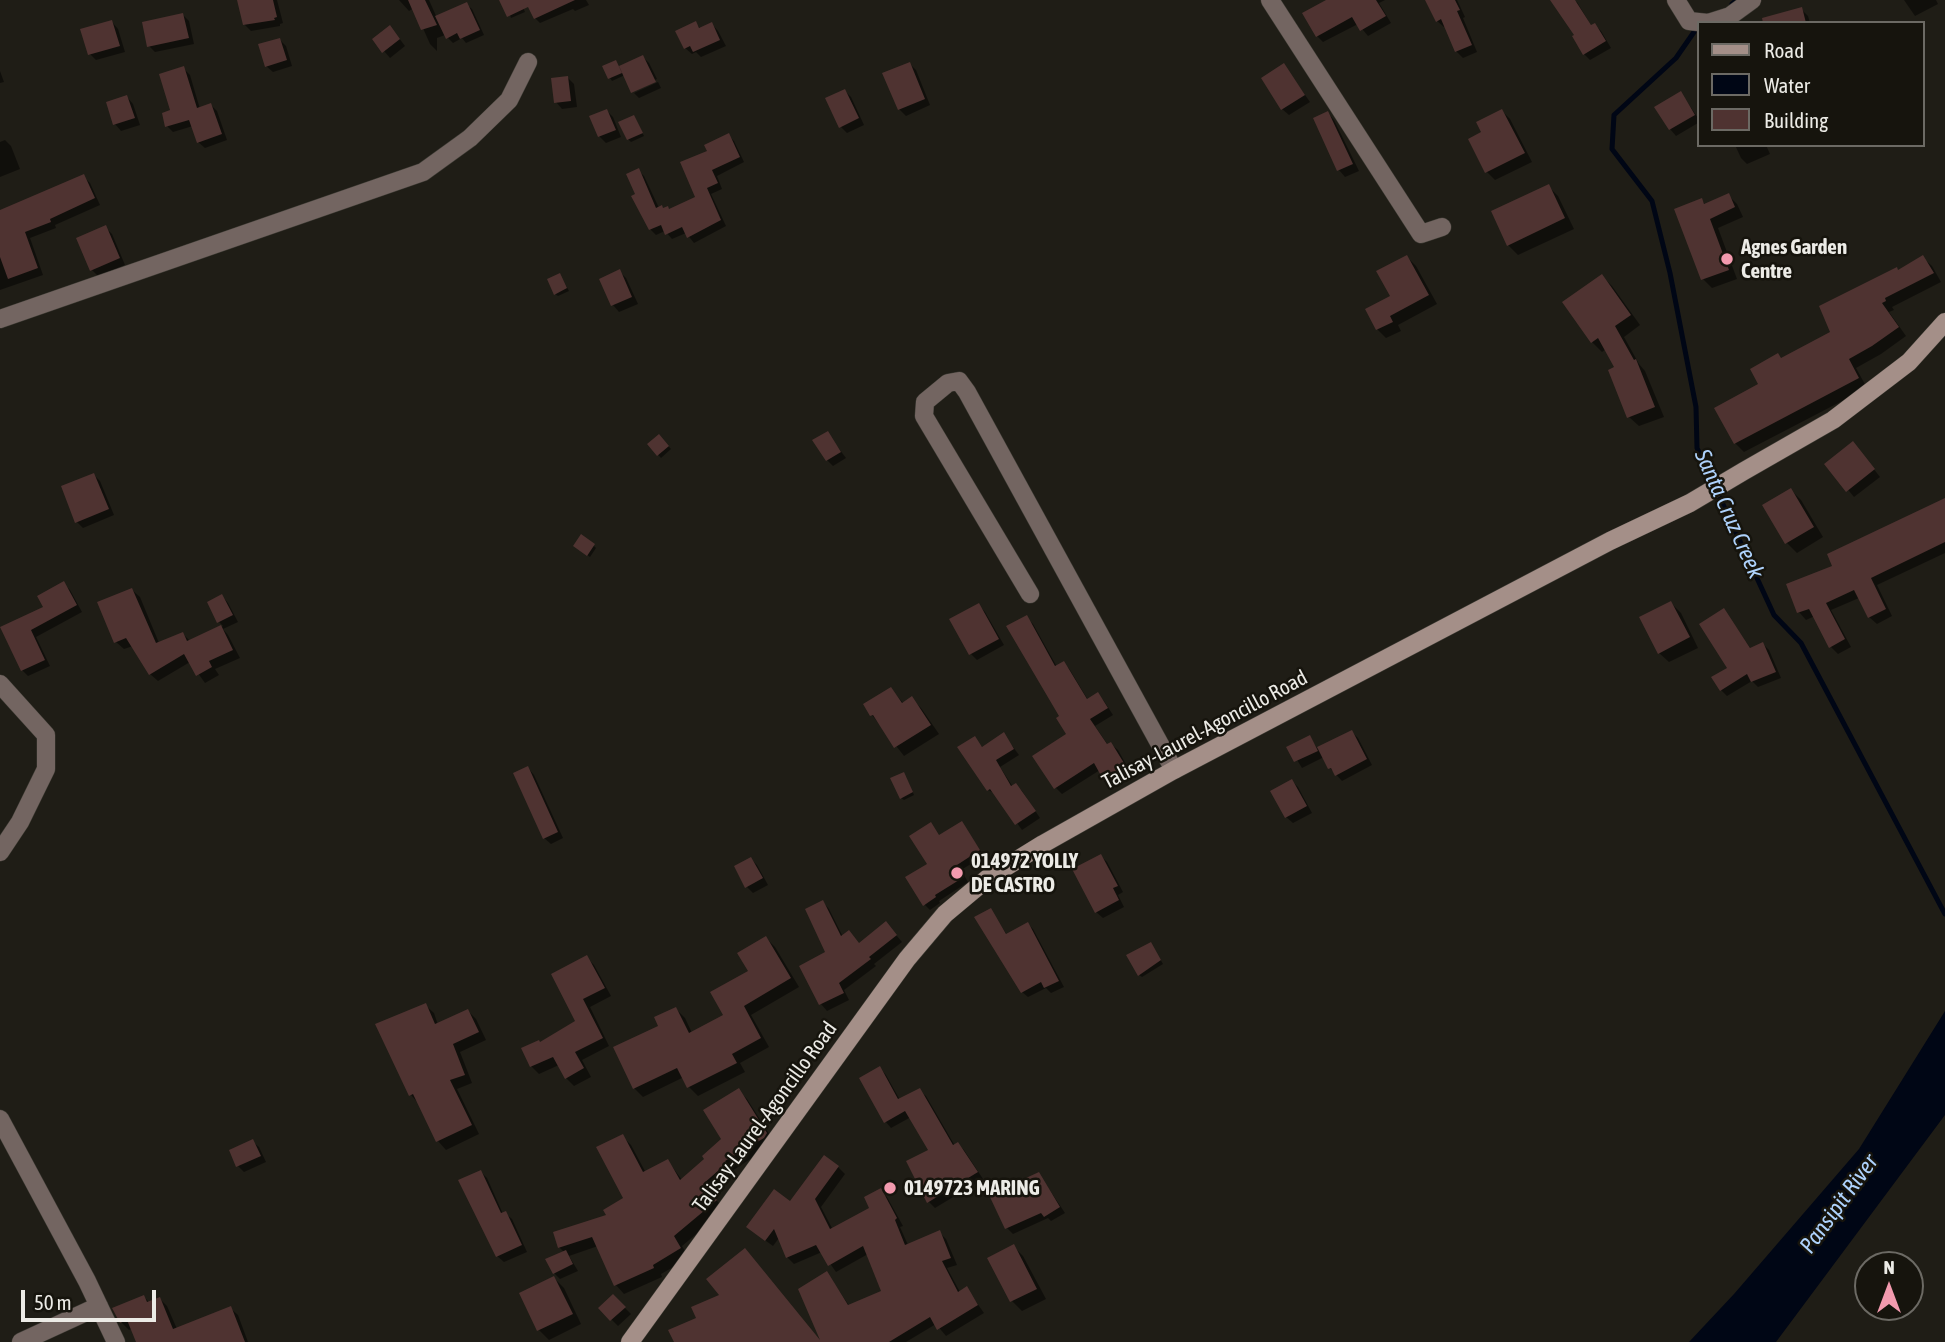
<!DOCTYPE html>
<html>
<head>
<meta charset="utf-8">
<style>
  body { margin:0 }
  #map { position:relative; width:1945px; height:1342px; overflow:hidden; background:#1f1d16; font-family:"Asap Condensed",sans-serif }
  canvas { display:block }
  .legend { position:absolute; left:1697px; top:21px; width:228px; height:126px; box-sizing:border-box; background:#16140d; border:2px solid #6c6a64; margin:0; padding:9px 12px; list-style:none; font-size:21px; color:#ecebe6 }
  .legend li { display:flex; align-items:center; gap:14px; height:35px }
  .legend b { width:35px; border:2px solid #6c6a64 }
  .north { position:absolute; left:1854px; top:1251px; width:70px; height:70px; box-sizing:border-box; background:#16140d; border:2px solid #6c6a64; border-radius:50%; rotate:0deg; font-size:19px; font-weight:700; line-height:28px; text-align:center; color:#ecebe6 }
  .north::after { content:''; display:block; margin:auto; width:24px; height:32px; background:#f29aae; clip-path:polygon(50% 0,100% 100%,50% 72%,0 100%) }
  .scale { position:absolute; left:21px; top:1290px; width:135px; height:32px; box-sizing:border-box; border:4px solid #ecebe6; border-top:0; padding-left:9px; font-size:21px; line-height:24px; white-space:nowrap; color:#ecebe6; -webkit-text-stroke:5px #16140d; paint-order:stroke }
</style>
</head>
<body>
<div id="map">
<canvas width="1945" height="1342"></canvas>
<ul class="legend">
<li><b style="height:9px;background:#a48f88"></b>Road</li>
<li><b style="height:19px;background:#000615"></b>Water</li>
<li><b style="height:19px;background:#4f3331"></b>Building</li>
</ul>
<div class="north">N</div>
<div class="scale">50 m</div>
</div>
<script>
const ctx = document.querySelector('canvas').getContext('2d');
ctx.lineJoin = 'round';
function paint(path, color) {
  ctx.fillStyle = color;
  ctx.fill(path, 'evenodd');
}
function trace(path, color, width, dash) {
  ctx.strokeStyle = color;
  ctx.lineWidth = width;
  ctx.lineCap = dash ? 'butt' : 'round';
  ctx.setLineDash(dash || []);
  ctx.stroke(path);
}
function label(font, color, halo, rows, align = 'center') {
  ctx.font = font + ' "Asap Condensed",sans-serif';
  ctx.lineWidth = 5;
  ctx.setLineDash([]);
  ctx.textBaseline = 'middle';
  ctx.strokeStyle = halo;
  ctx.fillStyle = color;
  for (const [text, x, y, turn = 0] of rows) {
    ctx.save();
    ctx.translate(x, y);
    ctx.rotate((+turn || 0) * Math.PI / 180);
    ctx.textAlign = isNaN(turn) ? turn : align;
    if (halo) ctx.strokeText(text, 0, 0);
    ctx.fillText(text, 0, 0);
    ctx.restore();
  }
}
paint(new Path2D(`
  M 1945,1011 L 1945,1115 L 1776,1342 L 1689,1342 L 1734,1294 L 1859,1149 Z`), '#000615');
paint(new Path2D(`
  M 238,0 L 277,0 L 283,23 L 280,24 L 280,26 L 251,31 L 244,24 Z
  M 399,0 L 429,0 L 437,18 L 466,4 L 472,9 L 484,35 L 466,43 L 462,38 L 453,43 L 445,35 L 437,38 L 437,51 L 430,44 L 414,8 L 409,11 Z
  M 505,0 L 520,0 L 525,12 L 511,18 Z
  M 527,0 L 586,0 L 589,5 L 575,11 L 573,9 L 540,23 L 535,18 Z
  M 1330,0 L 1385,0 L 1379,3 L 1391,23 L 1368,36 L 1358,24 L 1323,42 L 1317,36 Z
  M 1427,0 L 1457,0 L 1465,17 L 1463,18 L 1477,52 L 1463,58 L 1456,51 L 1446,26 L 1444,27 L 1437,21 Z
  M 1563,0 L 1577,2 L 1592,27 L 1595,25 L 1601,31 L 1611,48 L 1590,60 L 1584,54 Z
  M 1904,0 L 1936,0 L 1938,4 L 1915,16 Z
  M 1801,9 L 1808,16 L 1810,23 L 1778,23 Z
  M 183,15 L 189,21 L 194,44 L 155,52 L 149,46 Z
  M 112,22 L 118,29 L 125,52 L 96,60 L 90,54 Z
  M 695,23 L 701,29 L 712,24 L 718,31 L 726,46 L 701,57 L 696,52 L 692,54 L 685,48 Z
  M 396,34 L 405,46 L 390,58 L 384,51 Z
  M 280,40 L 286,46 L 292,66 L 273,72 L 266,66 Z
  M 643,57 L 649,63 L 657,79 L 633,90 L 625,75 L 612,81 L 610,78 L 619,68 Z
  M 910,64 L 916,70 L 930,105 L 906,116 L 899,109 Z
  M 1284,65 L 1310,102 L 1289,115 L 1282,109 Z
  M 183,68 L 190,75 L 200,109 L 211,105 L 217,111 L 227,140 L 205,148 L 198,142 L 193,126 L 173,132 L 167,126 Z
  M 0,71 L 4,82 L 0,83 Z
  M 568,78 L 574,84 L 577,107 L 562,109 L 556,102 Z
  M 658,82 L 661,88 L 639,98 L 634,93 Z
  M 845,91 L 851,97 L 864,125 L 847,133 L 841,127 Z
  M 1681,93 L 1698,118 L 1698,123 L 1676,136 L 1670,129 Z
  M 127,97 L 133,104 L 140,125 L 121,131 L 115,124 Z
  M 607,111 L 613,117 L 621,137 L 606,143 L 599,136 Z
  M 1502,111 L 1510,119 L 1532,162 L 1495,180 L 1487,172 L 1470,140 L 1483,133 Z
  M 1328,113 L 1334,120 L 1359,171 L 1345,177 L 1339,170 L 1316,119 Z
  M 634,117 L 644,136 L 631,142 L 628,139 Z
  M 729,136 L 734,141 L 744,162 L 717,176 L 722,189 L 711,194 L 726,226 L 694,243 L 686,233 L 672,239 L 665,231 L 656,235 L 650,229 L 637,195 L 638,170 L 644,176 L 659,208 L 670,211 L 697,198 L 710,152 Z
  M 5,140 L 11,146 L 20,169 L 0,177 L 0,142 Z
  M 1735,145 L 1766,145 L 1770,154 L 1747,164 L 1741,158 Z
  M 84,177 L 90,183 L 100,205 L 55,225 L 56,228 L 30,238 L 43,275 L 0,290 L 0,212 Z
  M 1548,186 L 1558,196 L 1574,229 L 1518,255 L 1508,245 Z
  M 1728,195 L 1737,204 L 1743,217 L 1718,228 L 1737,279 L 1712,288 L 1703,279 L 1701,200 L 1706,205 Z
  M 105,227 L 112,234 L 125,265 L 98,276 L 92,270 Z
  M 1407,257 L 1416,266 L 1437,304 L 1398,325 L 1401,331 L 1386,338 L 1377,329 Z
  M 1923,258 L 1932,266 L 1941,282 L 1892,307 L 1894,310 L 1889,312 L 1906,336 L 1881,354 L 1856,368 L 1867,388 L 1744,452 L 1735,443 L 1760,384 L 1782,359 L 1832,333 L 1899,271 Z
  M 619,271 L 626,278 L 638,304 L 619,312 L 613,305 L 601,280 Z
  M 560,275 L 569,291 L 558,296 L 555,294 Z
  M 1602,276 L 1612,286 L 1640,325 L 1624,337 L 1639,364 L 1645,371 L 1664,417 L 1639,426 L 1629,417 L 1616,368 L 1606,349 L 1602,352 L 1592,342 L 1564,302 Z
  M 827,433 L 846,458 L 833,466 L 827,460 Z
  M 659,436 L 671,449 L 661,458 L 649,445 Z
  M 1859,450 L 1880,477 L 1854,497 L 1827,464 Z
  M 94,475 L 100,481 L 114,515 L 83,528 L 77,522 Z
  M 1791,490 L 1801,500 L 1823,537 L 1797,553 L 1787,543 Z
  M 1945,500 L 1945,553 L 1877,585 L 1892,616 L 1877,624 L 1869,617 L 1859,598 L 1831,610 L 1851,647 L 1838,654 L 1831,647 L 1815,616 L 1806,620 L 1799,612 L 1788,585 L 1835,567 Z
  M 594,546 L 596,548 L 590,557 L 577,548 Z
  M 63,583 L 70,590 L 82,612 L 36,637 L 50,666 L 28,676 L 22,670 L 2,628 L 45,608 Z
  M 132,590 L 140,597 L 159,643 L 183,634 L 191,642 L 223,626 L 219,622 L 222,596 L 228,603 L 238,622 L 223,629 L 228,635 L 240,658 L 215,669 L 219,675 L 205,683 L 190,662 L 158,681 L 150,674 L 133,646 L 124,649 L 116,642 Z
  M 1671,603 L 1681,613 L 1698,648 L 1669,662 L 1659,653 Z
  M 979,605 L 985,612 L 1004,645 L 977,660 L 971,654 Z
  M 1724,610 L 1751,649 L 1763,644 L 1769,650 L 1781,678 L 1758,687 L 1752,681 L 1727,696 L 1721,690 L 1729,668 Z
  M 1026,617 L 1033,624 L 1057,667 L 1064,663 L 1070,670 L 1088,700 L 1098,694 L 1104,701 L 1113,715 L 1095,726 L 1108,745 L 1111,744 L 1118,750 L 1132,775 L 1112,786 L 1100,770 L 1062,794 L 1056,788 L 1035,757 L 1069,735 Z
  M 891,689 L 904,704 L 912,699 L 921,708 L 939,734 L 904,756 L 872,715 Z
  M 1352,732 L 1358,738 L 1372,765 L 1342,781 L 1330,768 L 1324,757 L 1302,768 L 1289,747 L 1309,737 L 1318,749 Z
  M 1004,735 L 1019,755 L 1000,767 L 1013,787 L 1016,785 L 1022,791 L 1040,818 L 1022,830 L 996,794 L 988,790 L 974,738 L 983,748 Z
  M 528,768 L 534,775 L 563,838 L 551,844 L 544,838 Z
  M 906,777 L 914,795 L 904,800 L 901,798 Z
  M 1292,781 L 1298,787 L 1312,813 L 1293,823 L 1286,817 Z
  M 962,823 L 984,856 L 961,870 L 968,882 L 939,901 L 940,903 L 930,910 L 925,905 L 929,864 L 940,836 Z
  M 1101,856 L 1107,862 L 1123,892 L 1118,895 L 1124,907 L 1103,918 L 1096,912 Z
  M 751,859 L 757,865 L 768,885 L 753,893 L 747,887 Z
  M 823,902 L 829,909 L 843,937 L 859,945 L 892,930 L 902,942 L 874,964 L 876,966 L 844,990 L 849,1000 L 827,1011 L 821,1004 L 801,967 L 828,953 Z
  M 991,910 L 1007,935 L 1028,924 L 1033,929 L 1064,987 L 1051,993 L 1046,988 L 1028,997 L 1022,992 Z
  M 766,938 L 775,947 L 799,987 L 751,1015 L 769,1047 L 740,1063 L 745,1072 L 698,1096 L 689,1087 L 684,1077 L 643,1097 L 634,1088 L 660,1027 L 676,1009 L 685,1018 L 692,1033 L 726,1016 L 751,972 Z
  M 1153,947 L 1163,964 L 1142,977 L 1139,975 Z
  M 586,957 L 594,965 L 611,996 L 590,1007 L 609,1046 L 582,1060 L 591,1077 L 574,1086 L 566,1078 L 559,1065 L 539,1074 L 531,1066 L 541,1044 L 578,1022 Z
  M 425,1005 L 434,1013 L 438,1025 L 468,1011 L 476,1019 L 486,1040 L 460,1052 L 472,1083 L 457,1089 L 479,1134 L 446,1150 L 438,1141 L 419,1104 L 411,1095 L 377,1025 Z
  M 880,1068 L 886,1075 L 900,1100 L 919,1090 L 926,1096 L 955,1146 L 958,1144 L 964,1150 L 983,1179 L 935,1208 L 929,1202 L 908,1162 L 930,1150 L 911,1117 L 891,1128 L 885,1121 Z
  M 738,1090 L 747,1099 L 775,1143 L 732,1171 L 734,1173 L 711,1194 L 725,1210 L 682,1246 L 689,1258 L 661,1274 L 662,1277 L 624,1294 L 615,1284 L 598,1246 L 569,1256 L 578,1271 L 560,1279 L 554,1273 L 564,1252 L 559,1247 L 608,1216 L 625,1199 L 622,1136 L 631,1145 L 646,1173 L 668,1161 L 682,1180 L 707,1159 L 723,1139 Z
  M 252,1141 L 259,1147 L 266,1162 L 244,1172 L 238,1166 Z
  M 838,1167 L 845,1174 L 821,1207 L 833,1230 L 872,1208 L 880,1190 L 887,1197 L 903,1226 L 900,1227 L 908,1245 L 939,1232 L 946,1239 L 957,1265 L 947,1268 L 960,1292 L 967,1289 L 984,1313 L 946,1336 L 936,1324 L 906,1342 L 823,1342 L 827,1273 L 850,1307 L 883,1292 L 868,1254 L 836,1272 L 822,1252 L 794,1264 L 787,1257 L 779,1238 L 773,1246 L 755,1233 Z
  M 481,1172 L 487,1178 L 503,1214 L 505,1213 L 512,1219 L 527,1252 L 504,1262 L 497,1256 Z
  M 1039,1174 L 1065,1213 L 1051,1221 L 1048,1218 L 1013,1234 L 1007,1228 L 991,1196 Z
  M 1013,1246 L 1023,1256 L 1046,1299 L 1022,1311 L 1012,1301 Z
  M 554,1278 L 564,1288 L 581,1324 L 549,1340 L 539,1330 Z
  M 613,1296 L 631,1314 L 618,1326 L 600,1308 Z
  M 144,1297 L 150,1303 L 160,1299 L 167,1306 L 177,1329 L 230,1308 L 238,1315 L 248,1342 L 138,1342 L 133,1328 L 129,1330 L 121,1322 Z`), '#0007');
trace(new Path2D(`
  M 1732,4 L 1737,0
  M 1694,32 L 1676,58 L 1614,115 L 1612,149 L 1652,201 L 1670,273 L 1696,407 L 1697,448 L 1774,615 L 1801,643 L 1945,914`), '#000615', 5);
paint(new Path2D(`
  M 237,0 L 273,0 L 277,17 L 274,18 L 275,20 L 243,25 Z
  M 408,0 L 425,0 L 437,25 L 421,30 Z
  M 499,0 L 575,0 L 534,19 L 528,7 L 507,17 Z
  M 1326,0 L 1376,0 L 1386,16 L 1360,31 L 1352,17 L 1316,37 L 1302,13 Z
  M 1425,0 L 1455,0 L 1460,10 L 1457,11 L 1472,45 L 1455,52 L 1441,19 L 1436,22 Z
  M 1550,0 L 1575,0 L 1591,25 L 1595,23 L 1606,41 L 1583,55 L 1572,36 L 1574,35 Z
  M 467,2 L 480,30 L 460,39 L 457,33 L 446,39 L 435,16 Z
  M 1802,7 L 1806,23 L 1763,23 L 1762,18 Z
  M 183,13 L 189,38 L 147,47 L 142,22 Z
  M 112,20 L 120,46 L 88,55 L 80,29 Z
  M 696,21 L 699,28 L 712,22 L 720,40 L 693,52 L 690,46 L 684,49 L 675,31 Z
  M 390,25 L 400,39 L 382,53 L 372,39 Z
  M 280,38 L 287,60 L 265,67 L 258,44 Z
  M 643,55 L 656,82 L 631,93 L 619,66 Z
  M 616,60 L 622,73 L 608,79 L 602,66 Z
  M 910,62 L 925,99 L 898,110 L 882,73 Z
  M 1284,63 L 1305,95 L 1281,110 L 1261,78 Z
  M 184,66 L 197,108 L 211,103 L 222,134 L 197,143 L 189,120 L 165,127 L 162,113 L 170,110 L 159,74 Z
  M 568,76 L 571,101 L 554,103 L 551,78 Z
  M 845,89 L 859,118 L 839,128 L 825,98 Z
  M 1681,91 L 1695,115 L 1669,130 L 1654,107 Z
  M 127,95 L 135,118 L 113,125 L 106,102 Z
  M 607,109 L 616,130 L 598,137 L 589,116 Z
  M 1502,109 L 1525,153 L 1485,173 L 1468,139 L 1481,132 L 1476,122 Z
  M 1328,111 L 1353,164 L 1337,171 L 1313,118 Z
  M 634,115 L 643,133 L 627,140 L 618,122 Z
  M 729,133 L 740,157 L 712,170 L 718,183 L 707,188 L 721,220 L 687,238 L 682,227 L 665,235 L 661,225 L 649,230 L 631,196 L 635,194 L 626,174 L 639,168 L 656,208 L 662,205 L 663,208 L 668,206 L 669,209 L 695,197 L 680,162 L 707,151 L 704,145 Z
  M 84,174 L 95,198 L 50,219 L 51,222 L 25,232 L 38,268 L 8,279 L 0,257 L 0,210 Z
  M 1549,184 L 1565,218 L 1507,246 L 1491,211 Z
  M 1729,193 L 1735,207 L 1710,219 L 1729,270 L 1701,280 L 1674,209 L 1702,198 L 1704,204 Z
  M 106,225 L 120,258 L 90,271 L 76,238 Z
  M 1407,255 L 1429,295 L 1390,316 L 1393,322 L 1376,330 L 1365,309 L 1390,296 L 1376,271 Z
  M 1923,255 L 1934,273 L 1885,298 L 1886,301 L 1882,303 L 1899,327 L 1872,346 L 1849,359 L 1859,378 L 1734,444 L 1714,408 L 1758,384 L 1750,369 L 1778,353 L 1781,358 L 1830,332 L 1819,306 L 1897,267 L 1898,270 Z
  M 620,269 L 632,297 L 611,306 L 599,279 Z
  M 560,273 L 567,288 L 554,295 L 547,279 Z
  M 1602,274 L 1631,315 L 1615,326 L 1634,360 L 1636,359 L 1655,407 L 1627,418 L 1608,370 L 1614,367 L 1598,338 L 1591,343 L 1562,302 Z
  M 828,431 L 841,452 L 826,461 L 812,440 Z
  M 659,434 L 669,446 L 657,456 L 647,444 Z
  M 1853,441 L 1875,469 L 1846,492 L 1824,464 Z
  M 94,473 L 109,509 L 75,523 L 61,486 Z
  M 1791,488 L 1814,527 L 1785,544 L 1762,505 Z
  M 1945,498 L 1945,542 L 1871,578 L 1886,609 L 1868,618 L 1854,590 L 1826,603 L 1845,639 L 1829,648 L 1809,609 L 1797,613 L 1786,584 L 1832,566 L 1827,554 Z
  M 581,534 L 595,544 L 587,556 L 573,546 Z
  M 64,581 L 77,605 L 31,630 L 45,660 L 21,671 L 0,627 L 43,607 L 37,596 Z
  M 132,588 L 156,643 L 183,632 L 187,641 L 221,625 L 233,650 L 209,661 L 212,667 L 196,676 L 184,654 L 149,675 L 126,638 L 114,643 L 97,602 Z
  M 222,594 L 233,615 L 217,623 L 207,602 Z
  M 1671,601 L 1690,637 L 1658,654 L 1639,617 Z
  M 979,603 L 999,639 L 969,655 L 949,619 Z
  M 1724,608 L 1750,648 L 1763,642 L 1776,672 L 1751,682 L 1747,674 L 1720,691 L 1711,677 L 1727,668 L 1699,624 Z
  M 1027,615 L 1055,666 L 1064,661 L 1087,699 L 1098,692 L 1108,708 L 1090,719 L 1107,744 L 1111,742 L 1127,768 L 1104,781 L 1094,763 L 1054,789 L 1032,756 L 1066,734 L 1056,718 L 1059,716 L 1006,626 Z
  M 891,687 L 902,703 L 912,696 L 931,725 L 894,748 L 873,715 L 870,716 L 863,704 Z
  M 1352,730 L 1367,759 L 1335,776 L 1331,768 L 1328,769 L 1317,747 Z
  M 1004,732 L 1014,749 L 996,760 L 1011,786 L 1016,783 L 1036,811 L 1015,825 L 990,789 L 987,791 L 957,747 L 975,736 L 982,747 Z
  M 1310,735 L 1318,751 L 1294,762 L 1286,747 Z
  M 528,766 L 558,832 L 543,839 L 513,773 Z
  M 904,772 L 913,792 L 900,799 L 890,778 Z
  M 1292,779 L 1307,806 L 1285,818 L 1270,791 Z
  M 962,821 L 980,850 L 957,865 L 964,877 L 935,895 L 936,897 L 923,906 L 905,877 L 927,864 L 909,836 L 931,822 L 939,835 Z
  M 1101,854 L 1118,886 L 1113,888 L 1119,900 L 1095,913 L 1072,869 Z
  M 751,857 L 763,878 L 745,888 L 734,866 Z
  M 823,900 L 841,936 L 849,930 L 859,943 L 886,921 L 897,935 L 869,957 L 871,959 L 839,983 L 844,993 L 819,1005 L 799,966 L 825,952 L 805,909 Z
  M 991,908 L 1006,934 L 1028,922 L 1059,981 L 1044,988 L 1041,982 L 1021,993 L 974,917 Z
  M 766,936 L 791,978 L 744,1006 L 761,1038 L 732,1054 L 737,1063 L 687,1088 L 677,1068 L 633,1089 L 613,1047 L 658,1026 L 654,1017 L 676,1007 L 689,1033 L 723,1015 L 710,992 L 748,971 L 737,953 Z
  M 1151,942 L 1161,960 L 1138,976 L 1126,955 Z
  M 587,955 L 605,988 L 583,999 L 603,1038 L 575,1052 L 584,1068 L 565,1079 L 553,1057 L 530,1067 L 521,1048 L 539,1040 L 540,1042 L 575,1021 L 551,974 Z
  M 426,1003 L 435,1024 L 468,1009 L 479,1032 L 453,1044 L 465,1075 L 450,1080 L 472,1125 L 436,1142 L 413,1094 L 409,1096 L 375,1024 Z
  M 880,1066 L 898,1099 L 920,1088 L 953,1145 L 958,1142 L 978,1172 L 927,1203 L 906,1161 L 928,1150 L 905,1111 L 884,1123 L 859,1078 Z
  M 739,1088 L 767,1133 L 764,1138 L 725,1161 L 727,1163 L 703,1184 L 717,1200 L 674,1236 L 681,1248 L 653,1265 L 654,1268 L 614,1286 L 592,1237 L 558,1248 L 553,1232 L 606,1215 L 603,1210 L 623,1198 L 596,1147 L 623,1134 L 643,1172 L 668,1159 L 680,1180 L 704,1159 L 702,1156 L 721,1139 L 703,1110 Z
  M 253,1139 L 261,1156 L 236,1167 L 229,1150 Z
  M 824,1155 L 839,1166 L 815,1199 L 830,1229 L 869,1208 L 864,1197 L 881,1188 L 897,1218 L 895,1220 L 905,1245 L 940,1230 L 951,1258 L 942,1261 L 958,1292 L 967,1286 L 978,1305 L 937,1330 L 930,1317 L 889,1342 L 674,1342 L 668,1330 L 696,1318 L 691,1307 L 719,1295 L 706,1279 L 745,1248 L 820,1340 L 798,1289 L 827,1271 L 848,1305 L 881,1291 L 863,1246 L 828,1266 L 816,1245 L 786,1258 L 774,1229 L 765,1241 L 746,1227 L 774,1189 L 790,1201 Z
  M 481,1170 L 501,1213 L 506,1211 L 522,1245 L 496,1257 L 458,1180 Z
  M 1039,1172 L 1060,1207 L 1044,1217 L 1041,1213 L 1005,1229 L 989,1195 Z
  M 1014,1244 L 1037,1289 L 1010,1302 L 987,1258 Z
  M 566,1250 L 573,1264 L 553,1274 L 545,1259 Z
  M 554,1276 L 573,1314 L 537,1331 L 519,1293 Z
  M 613,1294 L 626,1307 L 610,1321 L 598,1308 Z
  M 144,1295 L 147,1302 L 160,1297 L 173,1329 L 231,1306 L 245,1342 L 136,1342 L 127,1320 L 120,1323 L 112,1308 Z`), '#4f3331');
const minor = new Path2D(`
  M 1270,0 L 1421,234 L 1442,227
  M 1676,0 L 1689,21 L 1708,23
  M 1708,23 L 1730,16 L 1752,0
  M 0,319 L 423,172 L 470,138 L 509,100 L 528,62
  M 1030,594 L 924,416 L 925,402 L 948,383 L 959,381 L 967,392 L 1174,770
  M 0,684 L 46,735 L 46,769 L 20,822 L 0,852
  M 0,1119 L 87,1281 L 116,1342
  M 21,1342 L 99,1306`);
const secondary = new Path2D(`
  M 630,1342 L 907,959 L 945,914 L 988,878 L 1043,844 L 1174,770 L 1610,541 L 1690,503 L 1744,471 L 1833,420 L 1909,362 L 1945,322`);
trace(minor, '#3c3a33', 19);
trace(secondary, '#3c3a33', 19);
trace(minor, '#736561', 18);
trace(secondary, '#a48f88', 18);
for (const [x, y, r, color] of [
  [1727,259,7,"#f29aae"],
  [957,873,7,"#f29aae"],
  [890,1188,7,"#f29aae"]
]) {
  const dot = new Path2D();
  dot.arc(x, y, r, 0, 2 * Math.PI);
  ctx.fillStyle = color;
  ctx.fill(dot);
  trace(dot, '#16140d', 2.5);
}
label('bold 21px', '#ecebe6', '#16140d', [
  ["Agnes Garden",1741,247],
  ["Centre",1741,271],
  ["014972 YOLLY",971,861],
  ["DE CASTRO",971,885],
  ["0149723 MARING",904,1188]
], 'left');
label('21px', '#ecebe6', '#16140d', [
  ["Talisay-Laurel-Agoncillo Road",1205,730,-28],
  ["Talisay-Laurel-Agoncillo Road",765,1117,-54]
]);
label('italic 23px', '#aed2fc', '#16140d', [
  ["Santa Cruz Creek",1729,514,66],
  ["Pansipit River",1839,1204,-54]
]);
</script>
</body>
</html>
